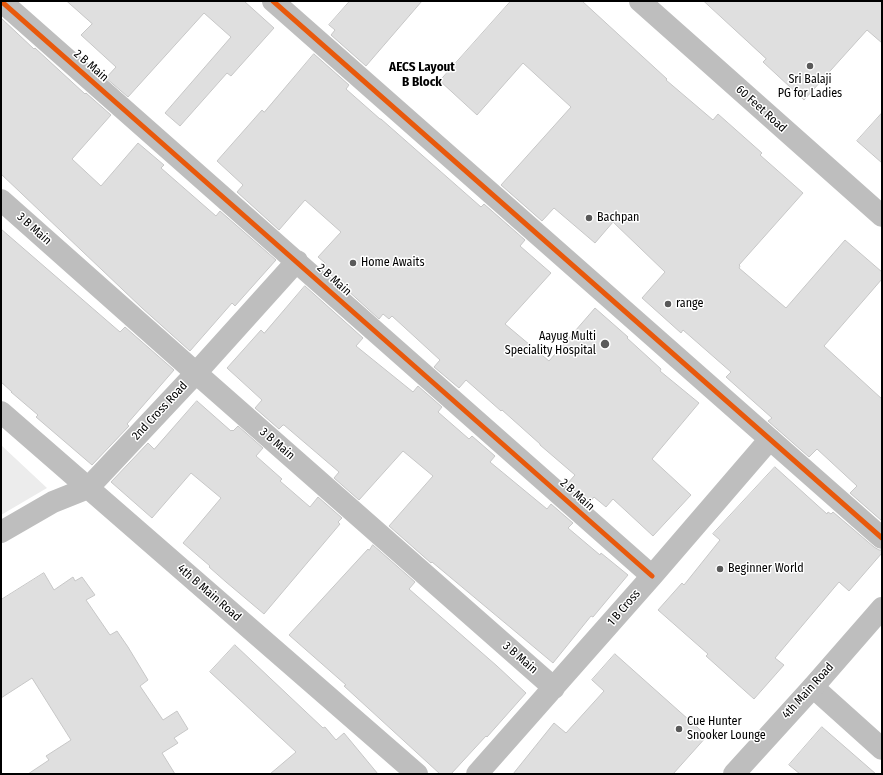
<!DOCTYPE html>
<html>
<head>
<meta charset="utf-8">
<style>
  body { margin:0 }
  #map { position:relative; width:883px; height:775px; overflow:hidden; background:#fff; font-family:"Fira Sans Condensed",sans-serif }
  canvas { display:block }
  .frame { position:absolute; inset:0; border:2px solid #000; pointer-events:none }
</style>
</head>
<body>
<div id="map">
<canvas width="883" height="775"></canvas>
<div class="frame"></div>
</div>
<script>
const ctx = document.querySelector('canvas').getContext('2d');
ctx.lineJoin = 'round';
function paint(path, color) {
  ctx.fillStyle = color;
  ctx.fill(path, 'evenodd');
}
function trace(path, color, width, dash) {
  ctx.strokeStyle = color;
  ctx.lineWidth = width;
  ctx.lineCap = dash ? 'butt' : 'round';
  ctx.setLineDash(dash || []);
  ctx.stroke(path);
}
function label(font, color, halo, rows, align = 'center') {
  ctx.font = font + ' "Fira Sans Condensed",sans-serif';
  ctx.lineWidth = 3;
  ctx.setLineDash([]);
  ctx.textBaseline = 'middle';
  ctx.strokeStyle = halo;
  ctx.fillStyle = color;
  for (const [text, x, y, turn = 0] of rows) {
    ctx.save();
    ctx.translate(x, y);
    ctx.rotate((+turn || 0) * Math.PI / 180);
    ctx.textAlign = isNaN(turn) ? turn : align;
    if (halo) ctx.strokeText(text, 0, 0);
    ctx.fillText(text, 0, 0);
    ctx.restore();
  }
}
paint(new Path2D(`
  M 1,445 L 47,488 L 1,515 Z`), '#ececec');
const building = new Path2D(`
  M 67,1 L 244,1 L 274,28 L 231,76 L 227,73 L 180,126 L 165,113 L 231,37 L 204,13 L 128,97 L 106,78 L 116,67 L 81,35 L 92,24 Z
  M 350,1 L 422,1 L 366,66 L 331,35 L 335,30 L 329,25 Z
  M 511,1 L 582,1 L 667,79 L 666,80 L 713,120 L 718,114 L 762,153 L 760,155 L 803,193 L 739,265 L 740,266 L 739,268 L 786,308 L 845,240 L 882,272 L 882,279 L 824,346 L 882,399 L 882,521 L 850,493 L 857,486 L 817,449 L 809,457 L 768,421 L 772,418 L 726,377 L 731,372 L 683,330 L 681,333 L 642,298 L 665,272 L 613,222 L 595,243 L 554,208 L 542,221 L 501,185 L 571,107 L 523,63 L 477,115 L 440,81 Z
  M 704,1 L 882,1 L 882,43 L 867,30 L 804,100 L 763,62 L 766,59 Z
  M 1,18 L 34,49 L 35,48 L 85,94 L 86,93 L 111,115 L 72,159 L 101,186 L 138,143 L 164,165 L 161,168 L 216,216 L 220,211 L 276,260 L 235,306 L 232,303 L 190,351 L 142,308 L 1,174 Z
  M 314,54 L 349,85 L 346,89 L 380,119 L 381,119 L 481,207 L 484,204 L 525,240 L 520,246 L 551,273 L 505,324 L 549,361 L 595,308 L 628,337 L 627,338 L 661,369 L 660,371 L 699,403 L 652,459 L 691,495 L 653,536 L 613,499 L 606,507 L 594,497 L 589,503 L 567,484 L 575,475 L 540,445 L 540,444 L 502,410 L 501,411 L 466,380 L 459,388 L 434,367 L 440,360 L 392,316 L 389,319 L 383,314 L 379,319 L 322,267 L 325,263 L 318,257 L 341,232 L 305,200 L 279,230 L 237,192 L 243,185 L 217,161 L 262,110 L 264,112 Z
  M 882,113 L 882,163 L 857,141 Z
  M 1,229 L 120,332 L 125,327 L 174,370 L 127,424 L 129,426 L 92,465 L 36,417 L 38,415 L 11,392 L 12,392 L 1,382 Z
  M 305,286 L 363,338 L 356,346 L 413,392 L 418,386 L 442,407 L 438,412 L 469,439 L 472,436 L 495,456 L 490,462 L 547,509 L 551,504 L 573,523 L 568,528 L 600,555 L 601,553 L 628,575 L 593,617 L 591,616 L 553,663 L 432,562 L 431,563 L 389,526 L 433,476 L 403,451 L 359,500 L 334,478 L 339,472 L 284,425 L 283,425 L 279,429 L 255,408 L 262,400 L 227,368 L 261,330 L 264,333 Z
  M 197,401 L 231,431 L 232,430 L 233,431 L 238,426 L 263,448 L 256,456 L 282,479 L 280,481 L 310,507 L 318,497 L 342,518 L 338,522 L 340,524 L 264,614 L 226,582 L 209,567 L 210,566 L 183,543 L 221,498 L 191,473 L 152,518 L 111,482 L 148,443 L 154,449 Z
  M 775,467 L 827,514 L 828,512 L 831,514 L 833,512 L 874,547 L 879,550 L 882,550 L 882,553 L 849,591 L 839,582 L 775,658 L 784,665 L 754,699 L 706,656 L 708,654 L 658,610 L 682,583 L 684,585 L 720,540 L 713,534 Z
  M 373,545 L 415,582 L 409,589 L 497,666 L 526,693 L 487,737 L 486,736 L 451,774 L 440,774 L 344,686 L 346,685 L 289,635 L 368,549 L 369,550 Z
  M 44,573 L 54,590 L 73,577 L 75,581 L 82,577 L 95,595 L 86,600 L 110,635 L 117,631 L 128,647 L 148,680 L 140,686 L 163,720 L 177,711 L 188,729 L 174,738 L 178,743 L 162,753 L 175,774 L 28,774 L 49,760 L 46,756 L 71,740 L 32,678 L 1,698 L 1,600 Z
  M 235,645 L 323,728 L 325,727 L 336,740 L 344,733 L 378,774 L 270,774 L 296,752 L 210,672 Z
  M 615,654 L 707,736 L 673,774 L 513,774 L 554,723 L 566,733 L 604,691 L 592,680 Z
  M 822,727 L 876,774 L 800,774 L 789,765 Z`);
paint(building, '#dfdfdf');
trace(building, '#c7c7c7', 1);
trace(new Path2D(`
  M 1,1 L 652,576
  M 273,1 L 882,538
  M 1,200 L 196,373 L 554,688
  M 1,412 L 417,774
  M 1,532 L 53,502 L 88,488 L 196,373 L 297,261
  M 813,687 L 882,749
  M 477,774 L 652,576 L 770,439`), '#bebebe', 22);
trace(new Path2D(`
  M 640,1 L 882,216
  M 734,774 L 813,687 L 882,608`), '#bebebe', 22);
trace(new Path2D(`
  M 1,1 L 652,576
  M 273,1 L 882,538`), '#e8590c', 5);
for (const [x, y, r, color] of [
  [810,66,4,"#595959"],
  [589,218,4,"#595959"],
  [353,263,4,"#595959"],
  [668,304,4,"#595959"],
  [605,344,5,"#595959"],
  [720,569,4,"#595959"],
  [679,729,4,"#595959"]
]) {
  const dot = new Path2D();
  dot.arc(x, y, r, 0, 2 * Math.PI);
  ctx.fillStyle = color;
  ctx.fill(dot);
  trace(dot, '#fff', 1.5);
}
label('12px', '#000', '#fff', [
  ["2 B Main",91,66,41],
  ["60 Feet Road",761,109,42],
  ["3 B Main",34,229,42],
  ["2 B Main",334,280,42],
  ["2nd Cross Road",160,411,-47],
  ["3 B Main",277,444,41],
  ["2 B Main",577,495,42],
  ["4th B Main Road",209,593,41],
  ["1 B Cross",624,608,-49],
  ["3 B Main",520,658,41],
  ["4th Main Road",808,691,-48]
]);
label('12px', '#000', '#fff', [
  ["Sri Balaji",810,80,"center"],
  ["PG for Ladies",810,94,"center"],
  ["Bachpan",597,218],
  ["Home Awaits",361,263],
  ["range",676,304],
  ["Aayug Multi",596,337,"right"],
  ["Speciality Hospital",596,351,"right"],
  ["Beginner World",728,569],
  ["Cue Hunter",687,722],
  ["Snooker Lounge",687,736]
], 'left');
label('bold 13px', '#000', '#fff', [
  ["AECS Layout",422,67],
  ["B Block",422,82]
]);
</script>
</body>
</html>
